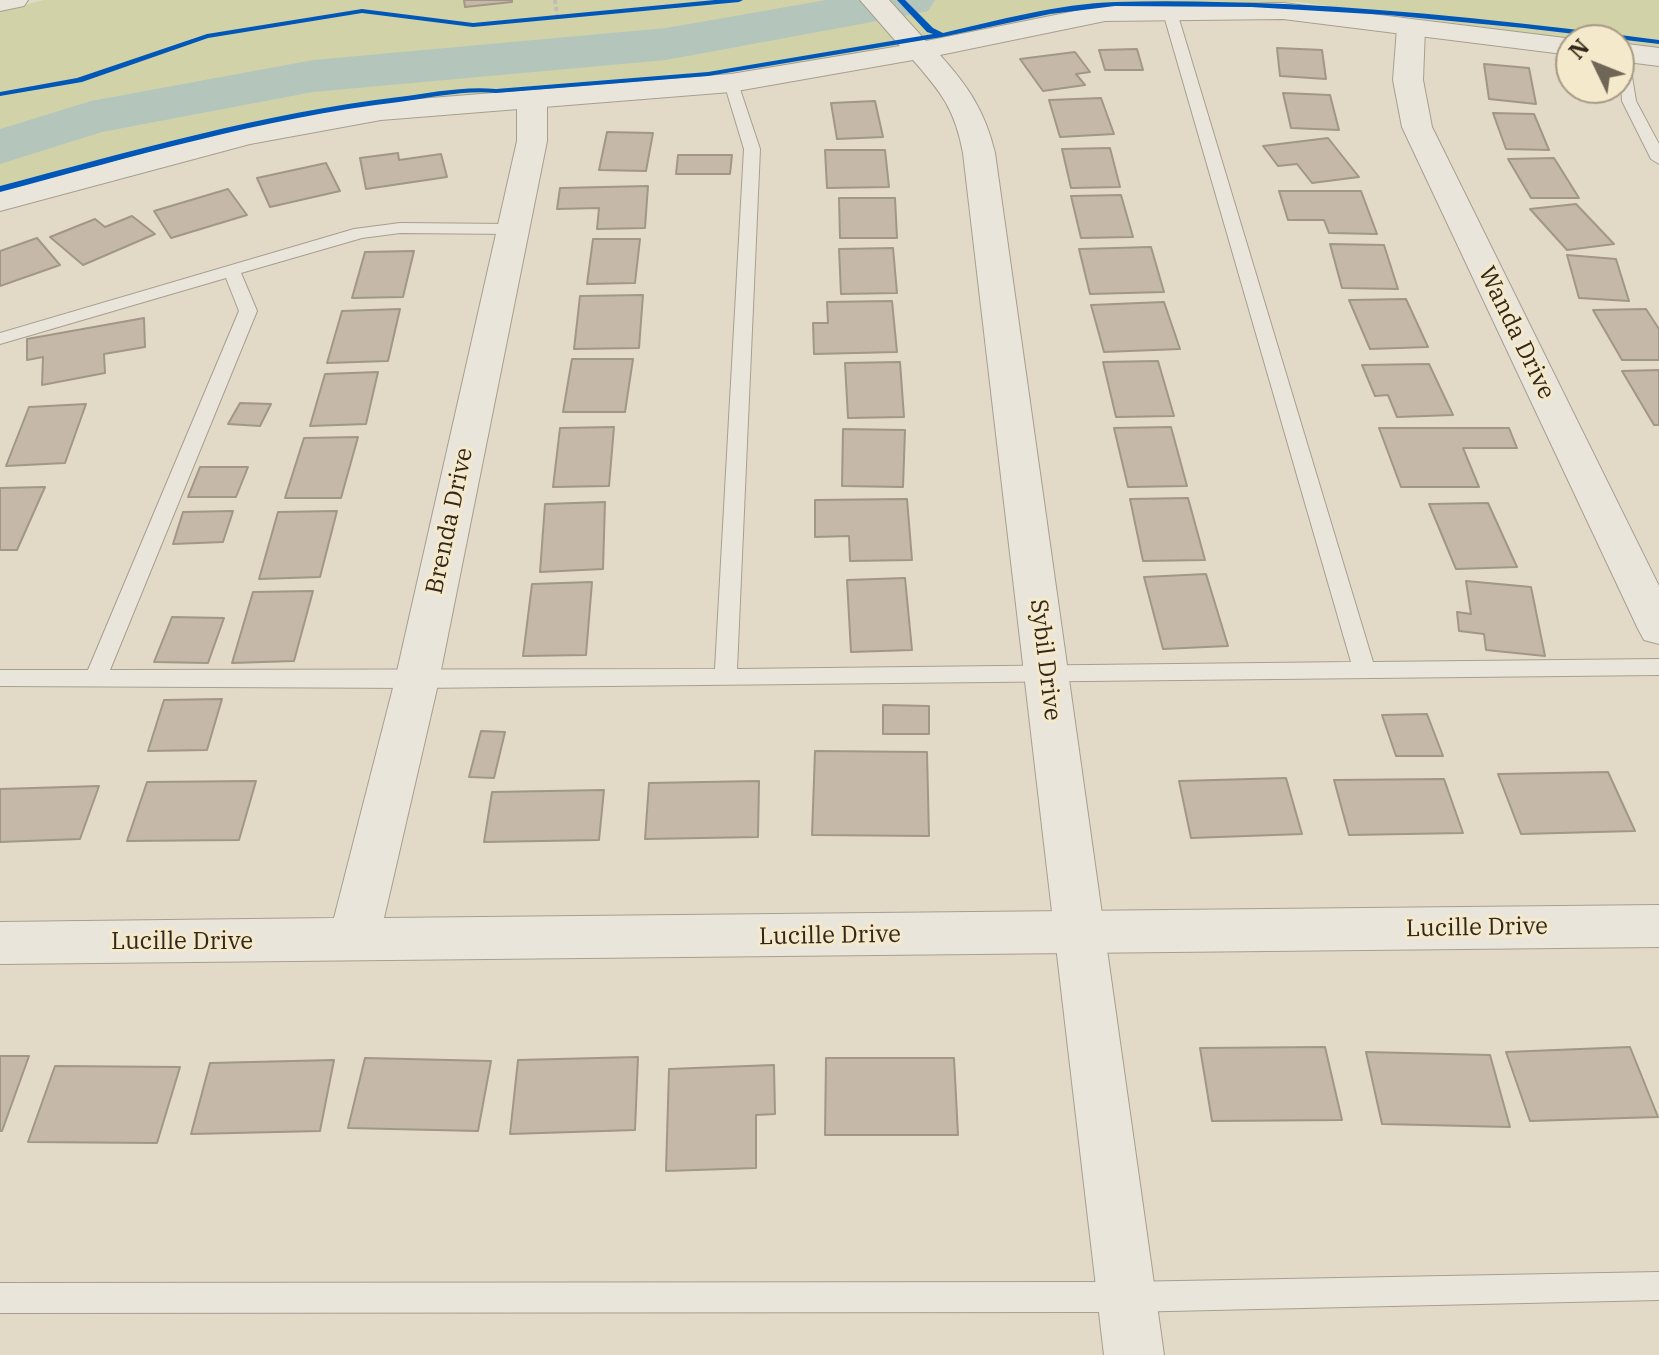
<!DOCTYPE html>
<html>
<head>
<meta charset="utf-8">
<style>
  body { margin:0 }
  #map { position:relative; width:1659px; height:1355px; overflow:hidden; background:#e2dac7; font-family:"IBM Plex Serif",serif }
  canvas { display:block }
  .north { position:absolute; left:1555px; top:24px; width:80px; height:80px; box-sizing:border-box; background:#f5e9cb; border:2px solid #a79b85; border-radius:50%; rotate:313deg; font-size:22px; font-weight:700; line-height:32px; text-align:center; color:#33271b }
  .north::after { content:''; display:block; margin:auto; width:28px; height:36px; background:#706657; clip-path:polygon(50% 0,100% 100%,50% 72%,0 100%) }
</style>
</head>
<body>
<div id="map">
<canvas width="1659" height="1355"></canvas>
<div class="north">N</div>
</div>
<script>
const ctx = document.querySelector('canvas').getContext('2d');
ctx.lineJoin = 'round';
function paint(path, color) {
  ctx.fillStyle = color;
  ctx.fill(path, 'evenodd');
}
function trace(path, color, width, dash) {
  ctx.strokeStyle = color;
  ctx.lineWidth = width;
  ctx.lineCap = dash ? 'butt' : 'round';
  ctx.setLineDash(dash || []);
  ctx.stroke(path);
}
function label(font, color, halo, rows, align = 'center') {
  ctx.font = font + ' "IBM Plex Serif",serif';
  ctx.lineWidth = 6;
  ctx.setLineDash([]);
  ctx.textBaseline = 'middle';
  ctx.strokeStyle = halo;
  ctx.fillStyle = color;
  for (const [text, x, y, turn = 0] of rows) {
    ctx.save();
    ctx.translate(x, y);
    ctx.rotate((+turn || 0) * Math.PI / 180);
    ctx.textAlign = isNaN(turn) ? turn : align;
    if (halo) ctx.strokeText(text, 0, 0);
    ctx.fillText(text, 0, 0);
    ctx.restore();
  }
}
paint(new Path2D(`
  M 44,0 L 1659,0 L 1659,49 L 1619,45 L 1619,40 L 1579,40 L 1299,2 L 1101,5 L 807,64 L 381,102 L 256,124 L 0,192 L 0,11 Z`), '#d2d2a9');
paint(new Path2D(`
  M 826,0 L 935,0 L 928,11 L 910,15 L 666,60 L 313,92 L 102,132 L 0,164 L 0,129 L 91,101 L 313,60 L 666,28 Z`), '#b4c6bb');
const building = new Path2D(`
  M 464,0 L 512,0 L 512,2 L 465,7 Z
  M 1277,48 L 1322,50 L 1326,79 L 1280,76 Z
  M 1137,49 L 1143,70 L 1105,70 L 1099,50 Z
  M 1075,52 L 1090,72 L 1076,74 L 1085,85 L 1043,91 L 1020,59 Z
  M 1484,64 L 1529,68 L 1536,104 L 1489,99 Z
  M 1283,93 L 1330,95 L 1339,130 L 1291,128 Z
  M 1101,98 L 1114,134 L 1060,137 L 1049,100 Z
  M 875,101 L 883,137 L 837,139 L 831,103 Z
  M 1493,113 L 1534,114 L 1549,150 L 1506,149 Z
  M 607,132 L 653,133 L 646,171 L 599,170 Z
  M 1328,138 L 1359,177 L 1312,183 L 1297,164 L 1278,166 L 1263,146 Z
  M 1110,148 L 1120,187 L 1071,188 L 1062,149 Z
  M 825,150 L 885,150 L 889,187 L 827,188 Z
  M 398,153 L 399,160 L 441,154 L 447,177 L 366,189 L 360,158 Z
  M 678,155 L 732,155 L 730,174 L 676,174 Z
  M 1554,158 L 1579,198 L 1531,198 L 1508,159 Z
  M 326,163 L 340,191 L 270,207 L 257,178 Z
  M 648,186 L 645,228 L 597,229 L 599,208 L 557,209 L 560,188 Z
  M 228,189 L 247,215 L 171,238 L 154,211 Z
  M 1279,191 L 1361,191 L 1377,234 L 1329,233 L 1324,220 L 1288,220 Z
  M 1121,195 L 1133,237 L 1081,238 L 1071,196 Z
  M 839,198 L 895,198 L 897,238 L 840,238 Z
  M 1576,204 L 1614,244 L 1567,250 L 1530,209 Z
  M 132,216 L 155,234 L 83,265 L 50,237 L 95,219 L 105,227 Z
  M 37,238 L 60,265 L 0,286 L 0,251 Z
  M 593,239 L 640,239 L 635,283 L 587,284 Z
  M 1330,244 L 1384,245 L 1398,289 L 1342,288 Z
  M 1151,247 L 1164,292 L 1090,294 L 1079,249 Z
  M 893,248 L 897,293 L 841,294 L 839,249 Z
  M 414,251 L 403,297 L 352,298 L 365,252 Z
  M 1567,255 L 1616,259 L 1629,301 L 1579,298 Z
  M 643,295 L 639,348 L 574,349 L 580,296 Z
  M 1406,299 L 1428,347 L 1370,349 L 1349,300 Z
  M 892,301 L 897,352 L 814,354 L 813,323 L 828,323 L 827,302 Z
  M 1164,302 L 1180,349 L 1104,352 L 1091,305 Z
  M 400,309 L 388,361 L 327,363 L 342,311 Z
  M 1646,309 L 1659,329 L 1659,360 L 1622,360 L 1593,310 Z
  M 144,318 L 145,347 L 104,354 L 105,373 L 42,385 L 43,357 L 27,360 L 27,339 Z
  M 572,359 L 633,359 L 625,412 L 563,412 Z
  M 1158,361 L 1174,416 L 1116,417 L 1103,362 Z
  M 900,362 L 904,417 L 848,418 L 845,363 Z
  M 1429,364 L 1453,415 L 1397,417 L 1388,395 L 1375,396 L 1362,365 Z
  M 1659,370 L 1659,425 L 1654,425 L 1622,371 Z
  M 378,372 L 366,424 L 310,426 L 325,374 Z
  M 240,403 L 271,404 L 260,426 L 228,424 Z
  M 86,404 L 65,463 L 6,466 L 29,407 Z
  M 614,427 L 609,486 L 553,487 L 560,428 Z
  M 1171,427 L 1187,486 L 1128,487 L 1114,428 Z
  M 1379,428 L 1509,428 L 1517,448 L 1463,448 L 1479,487 L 1401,487 Z
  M 843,429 L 905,430 L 903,487 L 842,486 Z
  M 358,437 L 341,498 L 285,498 L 304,438 Z
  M 200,467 L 248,467 L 236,497 L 188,497 Z
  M 45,487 L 17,550 L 0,550 L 0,488 Z
  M 1188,498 L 1205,560 L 1143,561 L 1130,499 Z
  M 907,499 L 912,560 L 850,561 L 849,536 L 815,537 L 815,500 Z
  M 605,502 L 603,569 L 540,572 L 545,504 Z
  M 1488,503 L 1517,567 L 1456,569 L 1429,504 Z
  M 233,511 L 223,542 L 173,544 L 183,512 Z
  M 337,511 L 320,577 L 259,579 L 278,512 Z
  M 1206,574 L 1228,646 L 1163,649 L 1144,577 Z
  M 905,578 L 912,650 L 851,652 L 847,580 Z
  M 1466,581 L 1531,587 L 1545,656 L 1486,650 L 1484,634 L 1459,631 L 1457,612 L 1471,614 Z
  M 592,582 L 586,655 L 523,656 L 532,584 Z
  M 313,591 L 294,661 L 232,663 L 253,592 Z
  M 172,617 L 224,618 L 208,663 L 154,662 Z
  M 222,699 L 207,750 L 148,751 L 164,700 Z
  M 883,705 L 929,706 L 929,734 L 883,734 Z
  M 1427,714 L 1443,756 L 1396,756 L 1382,715 Z
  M 481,731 L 505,732 L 494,778 L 469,777 Z
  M 815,751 L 927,752 L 929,836 L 812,835 Z
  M 1608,772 L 1635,831 L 1521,834 L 1498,774 Z
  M 1286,778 L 1302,834 L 1191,838 L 1179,781 Z
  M 1444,779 L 1463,833 L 1349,835 L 1334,780 Z
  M 256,781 L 239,840 L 127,841 L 147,782 Z
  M 759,781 L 758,837 L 645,839 L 649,783 Z
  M 99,786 L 80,839 L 0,842 L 0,789 Z
  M 604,790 L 599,840 L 484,842 L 492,792 Z
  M 1325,1047 L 1342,1120 L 1212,1121 L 1200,1048 Z
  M 1630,1047 L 1658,1117 L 1530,1121 L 1506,1052 Z
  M 1366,1052 L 1490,1055 L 1510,1127 L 1382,1124 Z
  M 0,1056 L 29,1056 L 2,1131 L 0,1131 Z
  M 638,1057 L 635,1130 L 510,1134 L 518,1060 Z
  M 365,1058 L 491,1061 L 478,1131 L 348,1128 Z
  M 826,1058 L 954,1058 L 958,1135 L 825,1135 Z
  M 334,1060 L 320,1131 L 191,1134 L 210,1063 Z
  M 774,1065 L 775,1114 L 756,1115 L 756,1168 L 666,1171 L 669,1069 Z
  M 55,1066 L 180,1067 L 157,1143 L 28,1142 Z`);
paint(building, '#c5b8a8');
trace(building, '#a29687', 2);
const service = new Path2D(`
  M 1169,5 L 1176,9 L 1373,662 L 1659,659 L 1659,675 L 417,688 L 0,686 L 0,670 L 88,670 L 239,311 L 226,278 L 0,344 L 0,333 L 354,229 L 400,223 L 511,224 L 519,229 L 511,234 L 400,233 L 362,238 L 241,273 L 257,311 L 110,670 L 715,669 L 744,149 L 724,83 L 731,79 L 738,83 L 760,149 L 737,669 L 1351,662 L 1162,9 Z
  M 1619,48 L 1628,52 L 1636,101 L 1659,144 L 1659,164 L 1651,159 L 1622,101 Z
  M 1659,1272 L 1659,1300 L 1125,1312 L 0,1313 L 0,1283 L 1125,1282 Z`);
const minor = new Path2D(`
  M 0,0 L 28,0 L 24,6 L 0,11 Z
  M 1411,20 L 1421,22 L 1425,28 L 1423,80 L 1432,127 L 1659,586 L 1659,644 L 1644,640 L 1638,629 L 1402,127 L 1393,80 L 1397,28 L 1401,22 Z
  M 532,89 L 543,92 L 547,98 L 547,141 L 439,680 L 384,918 L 1659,905 L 1659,947 L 0,964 L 0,922 L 334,918 L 395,680 L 517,141 L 517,98 L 521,92 Z`);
const tertiary = new Path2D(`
  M 860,0 L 889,0 L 926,41 L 1105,5 L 1283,3 L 1581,40 L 1571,40 L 1571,55 L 1283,19 L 1105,21 L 940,55 C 968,86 985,111 995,153 L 1164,1355 L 1104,1355 L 963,153 C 955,110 942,93 913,60 L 731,92 L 381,120 L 250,144 L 0,211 L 0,191 L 247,126 L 381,102 L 731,74 L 900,46 Z
  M 1619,43 L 1659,48 L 1659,66 L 1619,61 Z`);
trace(service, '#a69f91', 2);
trace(minor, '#a69f91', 2);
trace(tertiary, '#a69f91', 2);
trace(new Path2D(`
  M 555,0 L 557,15`), '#c2bbb1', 4, [4, 3]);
paint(service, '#eae5da');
paint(minor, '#eae5da');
paint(tertiary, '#eae5da');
paint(new Path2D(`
  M 715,0 L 743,0 L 739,2 L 473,27 L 362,13 L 208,38 L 82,82 L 0,96 L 0,92 L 77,78 L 207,34 L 362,9 L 473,23 Z
  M 897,0 L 905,0 L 933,28 L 943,33 C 999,20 1057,4 1116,2 C 1172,0 1229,2 1285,4 C 1410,10 1535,24 1659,40 L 1659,44 L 1524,28 L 1388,15 L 1251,7 L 1115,6 L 1050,14 L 942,37 L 708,76 L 496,93 C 463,90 431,98 399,102 C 263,118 132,157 0,192 L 0,186 C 132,151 263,113 399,97 C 431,93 463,86 496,89 L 708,72 L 933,34 L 927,32 Z`), '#0057b8');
label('24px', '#33271b', '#f5e9cb', [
  ["Wanda Drive",1516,333,64],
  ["Brenda Drive",450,521,-78],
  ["Sybil Drive",1045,660,83],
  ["Lucille Drive",1477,928,-1],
  ["Lucille Drive",830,936,-1],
  ["Lucille Drive",182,942]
]);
</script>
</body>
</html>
